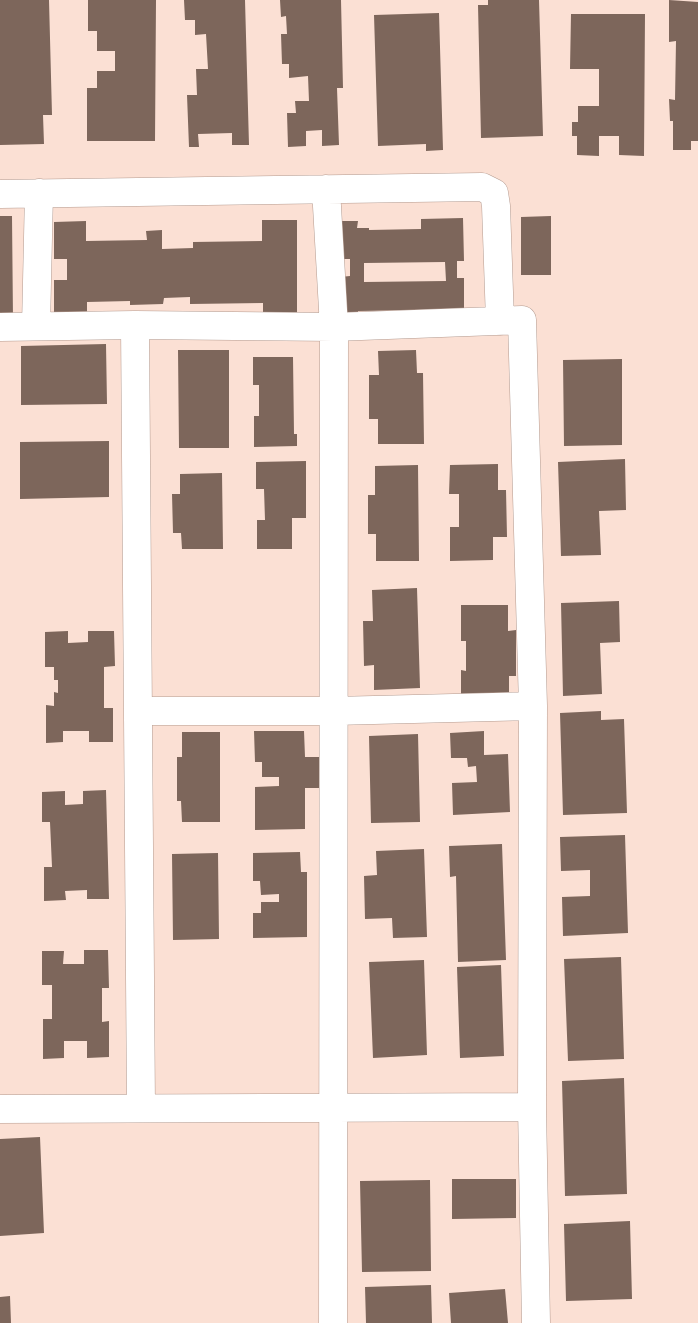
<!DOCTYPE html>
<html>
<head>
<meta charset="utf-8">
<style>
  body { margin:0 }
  canvas { display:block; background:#fbe0d4 }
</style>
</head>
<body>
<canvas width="698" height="1323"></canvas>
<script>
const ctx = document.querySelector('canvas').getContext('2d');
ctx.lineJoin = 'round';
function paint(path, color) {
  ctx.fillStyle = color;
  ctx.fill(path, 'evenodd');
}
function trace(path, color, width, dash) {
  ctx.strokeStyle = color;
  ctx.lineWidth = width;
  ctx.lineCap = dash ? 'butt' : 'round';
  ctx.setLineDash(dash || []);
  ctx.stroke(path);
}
paint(new Path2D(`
  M 0,0 L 49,0 L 52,115 L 43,115 L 44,144 L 0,145 Z
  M 88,0 L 156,0 L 155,141 L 87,141 L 87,88 L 97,88 L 97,71 L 115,71 L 115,51 L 97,51 L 97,31 L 88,31 Z
  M 184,0 L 245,0 L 249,145 L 232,145 L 232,133 L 198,134 L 199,147 L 189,147 L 187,95 L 197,95 L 196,69 L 208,69 L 206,34 L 195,35 L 195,20 L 185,20 Z
  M 280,0 L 341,0 L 343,88 L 337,88 L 339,145 L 322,146 L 322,130 L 306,131 L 306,146 L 288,147 L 287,113 L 296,113 L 295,101 L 309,101 L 308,76 L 289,78 L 289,64 L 282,64 L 281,34 L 287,34 L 286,16 L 281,17 Z
  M 488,0 L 539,0 L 543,136 L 481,138 L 478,5 L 488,5 Z
  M 669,0 L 698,2 L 698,141 L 691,141 L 691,150 L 673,150 L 673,121 L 670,121 L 669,99 L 675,100 L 676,41 L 669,42 Z
  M 439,13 L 443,150 L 426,151 L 426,144 L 378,146 L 374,15 Z
  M 571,14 L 645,14 L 644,156 L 619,155 L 619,136 L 599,136 L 599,156 L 577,155 L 577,136 L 572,136 L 572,122 L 578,122 L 578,106 L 599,106 L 599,69 L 570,69 Z
  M 0,216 L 12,216 L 13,320 L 0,320 Z
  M 551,216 L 551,275 L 521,275 L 521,217 Z
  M 463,218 L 464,261 L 457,261 L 457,278 L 464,278 L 464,315 L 423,313 L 423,310 L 358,311 L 358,317 L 341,318 L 340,277 L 350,276 L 350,259 L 340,259 L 340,221 L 358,221 L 357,228 L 369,228 L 369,230 L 421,229 L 421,219 ZM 445,262 L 446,281 L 364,282 L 364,263 Z
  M 262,220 L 297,220 L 297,322 L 263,322 L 263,303 L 190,304 L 190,297 L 164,298 L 163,304 L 130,305 L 130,301 L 87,302 L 87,320 L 54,320 L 54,280 L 67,280 L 67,259 L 54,259 L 54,222 L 86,221 L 86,241 L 147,240 L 146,231 L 162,230 L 162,249 L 193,248 L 193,242 L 262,241 Z
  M 106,344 L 107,404 L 21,405 L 21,346 Z
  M 178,350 L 229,350 L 229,448 L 179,448 Z
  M 416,350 L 417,373 L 423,373 L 424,444 L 378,444 L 378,419 L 369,419 L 369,375 L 379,375 L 378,351 Z
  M 253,357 L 293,357 L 294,434 L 297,434 L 297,446 L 254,447 L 254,416 L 259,416 L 259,385 L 253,385 Z
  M 622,359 L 622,445 L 564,446 L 563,360 Z
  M 109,441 L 109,497 L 20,499 L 20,442 Z
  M 625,459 L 626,510 L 599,511 L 601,555 L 561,556 L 558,462 Z
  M 306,461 L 306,518 L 292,518 L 292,549 L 257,549 L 257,520 L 265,520 L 264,489 L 256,489 L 256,462 Z
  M 498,464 L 498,490 L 506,490 L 507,537 L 493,537 L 493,560 L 450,561 L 450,527 L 459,527 L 459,494 L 449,494 L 450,465 Z
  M 418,465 L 419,561 L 376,561 L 376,534 L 368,534 L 368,495 L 375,495 L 375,466 Z
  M 222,473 L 223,549 L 182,549 L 181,533 L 173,533 L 172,494 L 180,494 L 180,474 Z
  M 417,588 L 420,688 L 374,690 L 374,665 L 364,666 L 363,621 L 373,621 L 372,590 Z
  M 619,601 L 620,642 L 600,643 L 602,694 L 563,696 L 561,603 Z
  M 461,605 L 508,605 L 508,631 L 516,630 L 516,676 L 509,676 L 509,699 L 461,699 L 461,670 L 466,671 L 466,641 L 461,641 Z
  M 68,631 L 68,643 L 88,642 L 88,631 L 114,631 L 115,666 L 104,667 L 104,708 L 113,708 L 113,742 L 89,742 L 89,731 L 63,731 L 63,742 L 46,743 L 46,705 L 54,706 L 54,692 L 58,693 L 58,680 L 54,680 L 54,667 L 45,667 L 45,632 Z
  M 601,711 L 601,720 L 624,719 L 627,813 L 563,815 L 560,713 Z
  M 254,731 L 304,731 L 305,757 L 321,757 L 322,788 L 305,788 L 305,829 L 255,830 L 255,787 L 279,786 L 279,777 L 262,777 L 262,762 L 255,762 Z
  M 484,731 L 484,755 L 508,754 L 510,812 L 453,815 L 452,783 L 477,782 L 476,766 L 468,767 L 467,758 L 451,758 L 450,733 Z
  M 182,732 L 220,732 L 220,822 L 182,822 L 181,801 L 177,801 L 177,757 L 182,757 Z
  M 418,734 L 420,822 L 371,823 L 369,736 Z
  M 106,790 L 109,899 L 87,899 L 87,890 L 65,891 L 66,900 L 44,901 L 44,867 L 52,867 L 50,822 L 42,822 L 42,792 L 65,791 L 65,805 L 83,804 L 83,791 Z
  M 625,835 L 628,933 L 563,936 L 562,897 L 590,896 L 590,870 L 561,871 L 560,837 Z
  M 502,844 L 506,960 L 458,962 L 456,876 L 450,877 L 449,846 Z
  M 424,849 L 427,937 L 393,938 L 392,918 L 365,919 L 364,876 L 377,875 L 376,851 Z
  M 300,852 L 301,872 L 307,872 L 307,937 L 253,938 L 253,913 L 261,913 L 261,902 L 279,902 L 279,894 L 261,895 L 260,881 L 253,881 L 253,853 Z
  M 218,853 L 219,939 L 173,940 L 172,854 Z
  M 84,950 L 108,950 L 109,988 L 102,988 L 102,1022 L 109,1021 L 109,1057 L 87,1058 L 87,1041 L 64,1041 L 64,1058 L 43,1059 L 43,1019 L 52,1019 L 52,985 L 42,985 L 42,951 L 64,951 L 63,964 L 84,964 Z
  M 621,957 L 624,1059 L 568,1061 L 564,959 Z
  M 424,960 L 427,1055 L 373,1058 L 369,962 Z
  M 501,965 L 504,1056 L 460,1058 L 457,967 Z
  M 624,1078 L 627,1194 L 565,1196 L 562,1081 Z
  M 40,1137 L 44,1233 L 0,1236 L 0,1139 Z
  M 452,1179 L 516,1179 L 516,1218 L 452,1219 Z
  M 430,1180 L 431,1271 L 362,1272 L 360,1181 Z
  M 630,1221 L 632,1299 L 566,1301 L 564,1224 Z
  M 431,1285 L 432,1323 L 366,1323 L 365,1287 Z
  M 505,1289 L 508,1323 L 451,1323 L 449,1293 Z
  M 10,1296 L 11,1323 L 0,1323 L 0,1297 Z`), '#7d665b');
const minor = new Path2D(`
  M 326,189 L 334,327 L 333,1323
  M 0,194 L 482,187 L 494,193 L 496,206 L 500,321
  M 135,325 L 141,1108
  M 36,326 L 39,193
  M 0,327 L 135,325 L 334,327 L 522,320 L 533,706 L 532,1107 L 536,1323
  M 138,711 L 334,711 L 533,706
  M 0,1109 L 532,1107`);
trace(minor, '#b49b90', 29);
trace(minor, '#fff', 28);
</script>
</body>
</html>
